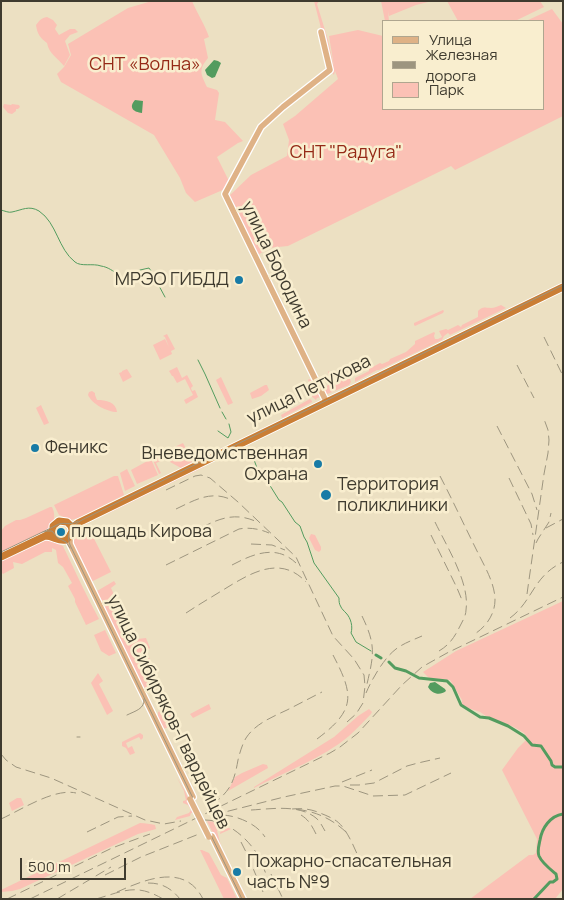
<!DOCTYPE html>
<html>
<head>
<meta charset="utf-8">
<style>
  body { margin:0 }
  #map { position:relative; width:564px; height:900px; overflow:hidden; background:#ece0c2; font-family:Manrope,sans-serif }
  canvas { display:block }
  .frame { position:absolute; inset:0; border:2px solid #3f3b2f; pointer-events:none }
  .legend { position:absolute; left:382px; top:20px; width:162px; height:90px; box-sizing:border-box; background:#f9eecf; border:1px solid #afa68f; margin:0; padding:6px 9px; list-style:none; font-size:15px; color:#3f3b2f }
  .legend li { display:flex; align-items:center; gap:10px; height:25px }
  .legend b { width:25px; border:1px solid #afa68f }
  .scale { position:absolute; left:20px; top:858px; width:106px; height:22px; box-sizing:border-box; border:2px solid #3f3b2f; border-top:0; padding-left:6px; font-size:15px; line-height:18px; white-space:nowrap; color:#3f3b2f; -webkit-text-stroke:4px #f9eecf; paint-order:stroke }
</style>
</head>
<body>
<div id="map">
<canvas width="564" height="900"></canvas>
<div class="frame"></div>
<ul class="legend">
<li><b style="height:6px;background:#dfb286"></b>Улица</li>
<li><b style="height:6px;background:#9d957f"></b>Железная дорога</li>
<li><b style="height:14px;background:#fbc1b5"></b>Парк</li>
</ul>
<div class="scale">500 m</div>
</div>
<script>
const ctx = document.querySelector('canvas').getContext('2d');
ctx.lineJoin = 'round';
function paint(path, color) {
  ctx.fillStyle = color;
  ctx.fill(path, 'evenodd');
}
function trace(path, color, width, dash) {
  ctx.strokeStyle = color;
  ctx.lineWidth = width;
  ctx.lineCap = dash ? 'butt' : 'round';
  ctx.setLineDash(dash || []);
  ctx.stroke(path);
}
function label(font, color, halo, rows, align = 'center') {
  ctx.font = font + ' Manrope,sans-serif';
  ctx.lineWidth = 5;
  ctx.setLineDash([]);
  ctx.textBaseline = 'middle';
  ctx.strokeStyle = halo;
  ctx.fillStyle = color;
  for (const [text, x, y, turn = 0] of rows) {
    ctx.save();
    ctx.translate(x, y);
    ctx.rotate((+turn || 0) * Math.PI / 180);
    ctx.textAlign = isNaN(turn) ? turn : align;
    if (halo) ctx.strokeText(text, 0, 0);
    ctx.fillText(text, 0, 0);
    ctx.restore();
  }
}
paint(new Path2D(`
  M 152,1 L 192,1 C 197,13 205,25 209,37 L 204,39 L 208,58 C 198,70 201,74 207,87 L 217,90 L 219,93 L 215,120 L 225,122 L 243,141 L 238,143 L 217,157 L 229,181 L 225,189 L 195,202 L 186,193 L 180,178 L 154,135 L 61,82 L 57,74 L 64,67 L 71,55 L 68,44 L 128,8 Z
  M 314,1 L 319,1 L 317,4 L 328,40 L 334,67 L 329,36 L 358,30 L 383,36 L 383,109 L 543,109 L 543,21 L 526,21 L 552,9 L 563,24 L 563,116 L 455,170 L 451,166 L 288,246 L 268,248 L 257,256 L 228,197 L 251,175 L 287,156 L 289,140 L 283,124 L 295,116 L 338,79 L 335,71 L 334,75 L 330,70 L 323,36 Z
  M 381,1 L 432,1 L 416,5 L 389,16 L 388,11 L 389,21 L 385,21 Z
  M 447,1 L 540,1 L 544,7 L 515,21 L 458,21 Z
  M 47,17 L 53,20 L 57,25 L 55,29 L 59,35 L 70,29 L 75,29 L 78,32 L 70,35 L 65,41 L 70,55 L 64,66 C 57,57 49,54 47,43 C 40,38 37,33 36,25 C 40,20 41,18 47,17 Z
  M 4,104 L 11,105 L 12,104 L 19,105 L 20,107 L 18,109 L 16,109 L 16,111 L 12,114 L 8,113 L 3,107 Z
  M 501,305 L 506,308 L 450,335 L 448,333 L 444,336 L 442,340 L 379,370 L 377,370 L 355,382 L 355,378 L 369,371 L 369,369 L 380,363 L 382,364 L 389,361 L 390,359 L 406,352 L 415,344 L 415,341 L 434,332 L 435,333 L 434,336 L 435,339 L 438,339 L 442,337 L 439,331 L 446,329 L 448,330 L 458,325 L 461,327 L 462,325 L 478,317 L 478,311 C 483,306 484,308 491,308 C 494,308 498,306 501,305 Z
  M 443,310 L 444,311 L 443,313 L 415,326 L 414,325 L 414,323 Z
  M 167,334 L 175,349 L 171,351 L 172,354 L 160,360 L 153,345 L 165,339 L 169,347 L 165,337 L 163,336 Z
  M 177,367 L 182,378 L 187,375 L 193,386 L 191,388 L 192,391 L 195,390 L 198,397 L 186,404 L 184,400 L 193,395 L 185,379 L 177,383 L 173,376 L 172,376 L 169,371 Z
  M 127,369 L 132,377 L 123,382 L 119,373 L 122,372 L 122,371 Z
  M 329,371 L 333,379 L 337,379 L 339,375 L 347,373 L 348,376 L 346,378 L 350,379 L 351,382 L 349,385 L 325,395 L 326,393 L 324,389 L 332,381 L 329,377 L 328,372 Z
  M 221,377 L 233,403 L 228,405 L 216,380 Z
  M 309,379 C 316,382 319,390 321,397 L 317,398 L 316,400 L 310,395 L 307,386 L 312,390 L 308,380 Z
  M 265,385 L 267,385 L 269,390 L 261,396 L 252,399 L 250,393 Z
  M 92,391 L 95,393 L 95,395 L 97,400 C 106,400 116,402 117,412 C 107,412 92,404 88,395 L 89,392 Z
  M 310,399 L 312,401 L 312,402 L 282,418 L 281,415 Z
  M 41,405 L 49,423 L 44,425 L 36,408 Z
  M 183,443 L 191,458 L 189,460 L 191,459 L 192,462 L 181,468 L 170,462 L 170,459 L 166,459 L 156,463 L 161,473 L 159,474 L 152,458 Z
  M 151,459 L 158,475 L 137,484 L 131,470 Z
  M 204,465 L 204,467 L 109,513 L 109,510 Z
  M 127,469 L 135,486 L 125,491 L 120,473 Z
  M 114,476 L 118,476 L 124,495 L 78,518 L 71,520 L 59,515 L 54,505 Z
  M 50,507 L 52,507 C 57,516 53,526 47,533 L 1,556 L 1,531 L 5,526 L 16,520 L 20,520 L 26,518 Z
  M 86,523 L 111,572 L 91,582 L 73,544 L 78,526 Z
  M 311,534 L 315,535 L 321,547 L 321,550 L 319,552 L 315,550 L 309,538 Z
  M 49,540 L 63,546 C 75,571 86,595 99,619 L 86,625 L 75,602 L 75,599 L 68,586 L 72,583 L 63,567 L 58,563 L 56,550 L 52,548 L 52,552 L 45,552 L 22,564 L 13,562 L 14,568 L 3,574 L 1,572 L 1,559 L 6,559 L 9,556 L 41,541 Z
  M 114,581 L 116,584 L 111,588 L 127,623 L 138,639 L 146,638 L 150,648 L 146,651 L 151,662 L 143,667 L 143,672 L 149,673 L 148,684 L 151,684 L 153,689 L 148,693 L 144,690 L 97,591 Z
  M 563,601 L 563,889 L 555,899 L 470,899 L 529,855 L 533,855 L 536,853 L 537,839 L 502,770 L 518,748 L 528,738 L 524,733 L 514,727 L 486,716 L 480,712 L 462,706 L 462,700 L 450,680 L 429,678 L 423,672 L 456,651 Z
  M 105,630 L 116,653 L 109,656 L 101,651 L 94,635 Z
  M 98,673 L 103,681 L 99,684 L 113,711 L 107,715 L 91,683 Z
  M 209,704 L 211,709 L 193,718 L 190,714 Z
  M 165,709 L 171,713 L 171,722 L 169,727 L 163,729 L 158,719 L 158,712 Z
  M 369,709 L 372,712 L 371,714 C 364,721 357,729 349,736 C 323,758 285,772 254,788 L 254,787 L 334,737 L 358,716 Z
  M 140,733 L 143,735 L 143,738 L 141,740 L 139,737 L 126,743 L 128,748 L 132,746 L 135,753 L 130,755 L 126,748 L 122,746 L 122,742 Z
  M 263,764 L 267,765 L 268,768 L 228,791 L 235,777 L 242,773 Z
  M 176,776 L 185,791 L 195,813 L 191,813 L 190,816 L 175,820 L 177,817 L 189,813 L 191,810 L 188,805 L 183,803 L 183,801 L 186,800 L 184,791 Z
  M 17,798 L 21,798 L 24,805 L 12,811 L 9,803 Z
  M 207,821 L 215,822 L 231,829 L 220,834 L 221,829 L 220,827 L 217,831 L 221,846 L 230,864 L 228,864 Z
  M 140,823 C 146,823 150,824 155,825 L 156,829 L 138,834 L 20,889 L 12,891 L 1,892 L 1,890 L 3,889 Z
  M 200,850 L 202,850 L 209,853 L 221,875 L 227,878 L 237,899 L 224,899 Z`), '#fbc1b5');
paint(new Path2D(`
  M 214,60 L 218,61 L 221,63 L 215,77 L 212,78 L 207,75 L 205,70 Z
  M 135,100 L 143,101 L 142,113 C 134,112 128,108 135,100 Z
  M 435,682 L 445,689 L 446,691 C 440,696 432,694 428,687 L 430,683 Z`), '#539c5f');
trace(new Path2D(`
  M 1,210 C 5,211 9,213 12,212 C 22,210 29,205 39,211 C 57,223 58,249 75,262 C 81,267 93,263 101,266 C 108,267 113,271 119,275
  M 140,270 L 149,268 L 151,271 L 165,297
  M 198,360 L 205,374 L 220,408
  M 222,412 L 226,419
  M 218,431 L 228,438 L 231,432 L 229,424
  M 243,447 L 253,457 L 257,468 L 261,475 L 269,484 L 279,500 L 282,502 L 295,522 L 300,526 L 304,537 L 307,542 L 314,563 L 339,598 C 339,601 339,604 341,607 C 341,608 345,612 346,613 C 351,618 353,627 351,633 L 356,642 L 371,651`), '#539c5f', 1);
trace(new Path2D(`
  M 376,655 L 381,658
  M 389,662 L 395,668 L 406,671 L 419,678 L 447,681 L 453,687 L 461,705 L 480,717 L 489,718 L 508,726 L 524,736 L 532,745 L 541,746 L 551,761 L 552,765 L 555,767 L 563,767
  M 534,899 L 550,882 L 553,882 L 557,879 L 556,874 C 550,869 542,863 539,856 C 537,851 539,845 540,840 C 542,828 550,816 563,814`), '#539c5f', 3);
const major = new Path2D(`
  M 321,32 L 330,70 L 283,107 L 261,127 L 225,194 L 325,399
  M 70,537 L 70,544 L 193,797
  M 212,836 L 243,899`);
const highway = new Path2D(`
  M 53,535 L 53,526 L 59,521 L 67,522 L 71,526 L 72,530
  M 45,536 C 54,536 58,542 66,540 C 73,535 71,527 78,523 L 563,287
  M 1,557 L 45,536 L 52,531`);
trace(major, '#fff', 8);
trace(highway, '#fff', 9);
trace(major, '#dfb286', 5.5);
trace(highway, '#ca7e35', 7);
trace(new Path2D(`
  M 43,532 L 47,531 L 52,531 L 58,538 L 66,542 L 70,548
  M 1,552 L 59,524 C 67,522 68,526 78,521
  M 127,715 C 135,711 145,709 144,699
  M 77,737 L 80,737
  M 242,899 L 70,545 C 65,530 75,523 88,517 L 563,285`), '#9d957f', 1);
trace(new Path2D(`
  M 544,337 L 563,376
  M 517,365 L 534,398
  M 497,426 L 532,494 L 537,510
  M 440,476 C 453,501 465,527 478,553 C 485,567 495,584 495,600 C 495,615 485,628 473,635
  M 509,478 L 531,524 L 533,535
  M 166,490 L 195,476 L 201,475 L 210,478 L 238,502 L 296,557 L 333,636 L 354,659 L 364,675 L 365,686 L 363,703 L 356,714 L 347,722
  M 176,509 C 195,500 211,490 232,500
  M 435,522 C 447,547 470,583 466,610 C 466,616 462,622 459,628 C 454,638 449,645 439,651
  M 546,528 L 563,519
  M 188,534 C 212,523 229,510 255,521
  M 431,535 L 457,588 L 462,600
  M 536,543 L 538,539 L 549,522 L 551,513
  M 251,544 L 272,545 L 285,550
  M 166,565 L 239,529 C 249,527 260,529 269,533
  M 232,565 C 253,554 276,544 296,563
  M 527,594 L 544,474 L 548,453 L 549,440 L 548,430 L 544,419
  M 186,613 C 198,605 210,598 223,590 C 249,574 280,554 306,582
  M 362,616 C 376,645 374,654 367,684
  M 510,618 C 533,601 533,576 563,562
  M 366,693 C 372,679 384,658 396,649 C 404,643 413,640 422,636
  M 317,739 C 356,710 354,695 333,655
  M 1,754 L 6,760 L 16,767 L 51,778 L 145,820 L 164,824 L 181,821
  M 342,782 L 372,770
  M 350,785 L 359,785 L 374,783 L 407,766 L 418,763 L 440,758
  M 212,805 C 230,791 234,783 238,760 C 240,752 242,745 246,738 C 255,724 272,717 287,710 C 299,704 310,698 322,692
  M 251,810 C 271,809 299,804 316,818 C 320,821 322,826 325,831
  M 213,815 L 284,797 L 335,786 L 343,786 L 373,796 L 405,795 L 451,773
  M 223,815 C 238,816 257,824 265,837
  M 301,815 C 309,820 312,826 316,834
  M 1,819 C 21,810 54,788 76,793
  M 205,820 C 227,820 248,838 259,857 C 263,865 266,875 270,884
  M 87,832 L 118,817 L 132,816
  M 346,832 C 331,818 313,810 292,809 C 302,808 311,809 320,813 C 325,815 330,817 335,820 C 348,828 356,853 363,867
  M 241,842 L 247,854 L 263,892
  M 271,874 L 283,899
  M 105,875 L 141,857 L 199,834
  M 148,883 C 162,883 171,888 180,899
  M 117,892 C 146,879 185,863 203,899
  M 7,899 L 112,848 L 150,834
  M 30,899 L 330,753 L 340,747 L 358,733 L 402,685 L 422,667 L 447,653 L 563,597
  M 57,899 L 111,867
  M 96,899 C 124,891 136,883 163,899`), '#9d957f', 1, [10, 5]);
const majorBridge = new Path2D(`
  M 190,799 L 209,837`);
trace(majorBridge, '#fff', 8, []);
trace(majorBridge, '#dfb286', 5.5);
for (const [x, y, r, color] of [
  [239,280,5,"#187ba6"],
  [35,448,5,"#187ba6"],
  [318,464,5,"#187ba6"],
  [326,495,6,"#187ba6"],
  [61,532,5,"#187ba6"],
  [237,872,5,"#187ba6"]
]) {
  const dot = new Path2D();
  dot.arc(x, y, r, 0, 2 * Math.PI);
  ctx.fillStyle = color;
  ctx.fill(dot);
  trace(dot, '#f9eecf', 2);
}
label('18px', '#952916', '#f9eecf', [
  ["СНТ «Волна»",145,65],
  ["СНТ \"Радуга\"",346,153]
]);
label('18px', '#3f3b2f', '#f9eecf', [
  ["улица Бородина",276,265,64],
  ["улица Петухова",309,390,-26],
  ["улица Сибиряков-Гвардейцев",168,712,64]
]);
label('18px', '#3f3b2f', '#f9eecf', [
  ["МРЭО ГИБДД",229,280,"right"],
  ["Феникс",45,448],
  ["Вневедомственная",308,454,"right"],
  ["Охрана",308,475,"right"],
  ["Территория",337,485],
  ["поликлиники",337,506],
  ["площадь Кирова",71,532],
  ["Пожарно-спасательная",247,862],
  ["часть №9",247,883]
], 'left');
</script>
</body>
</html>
